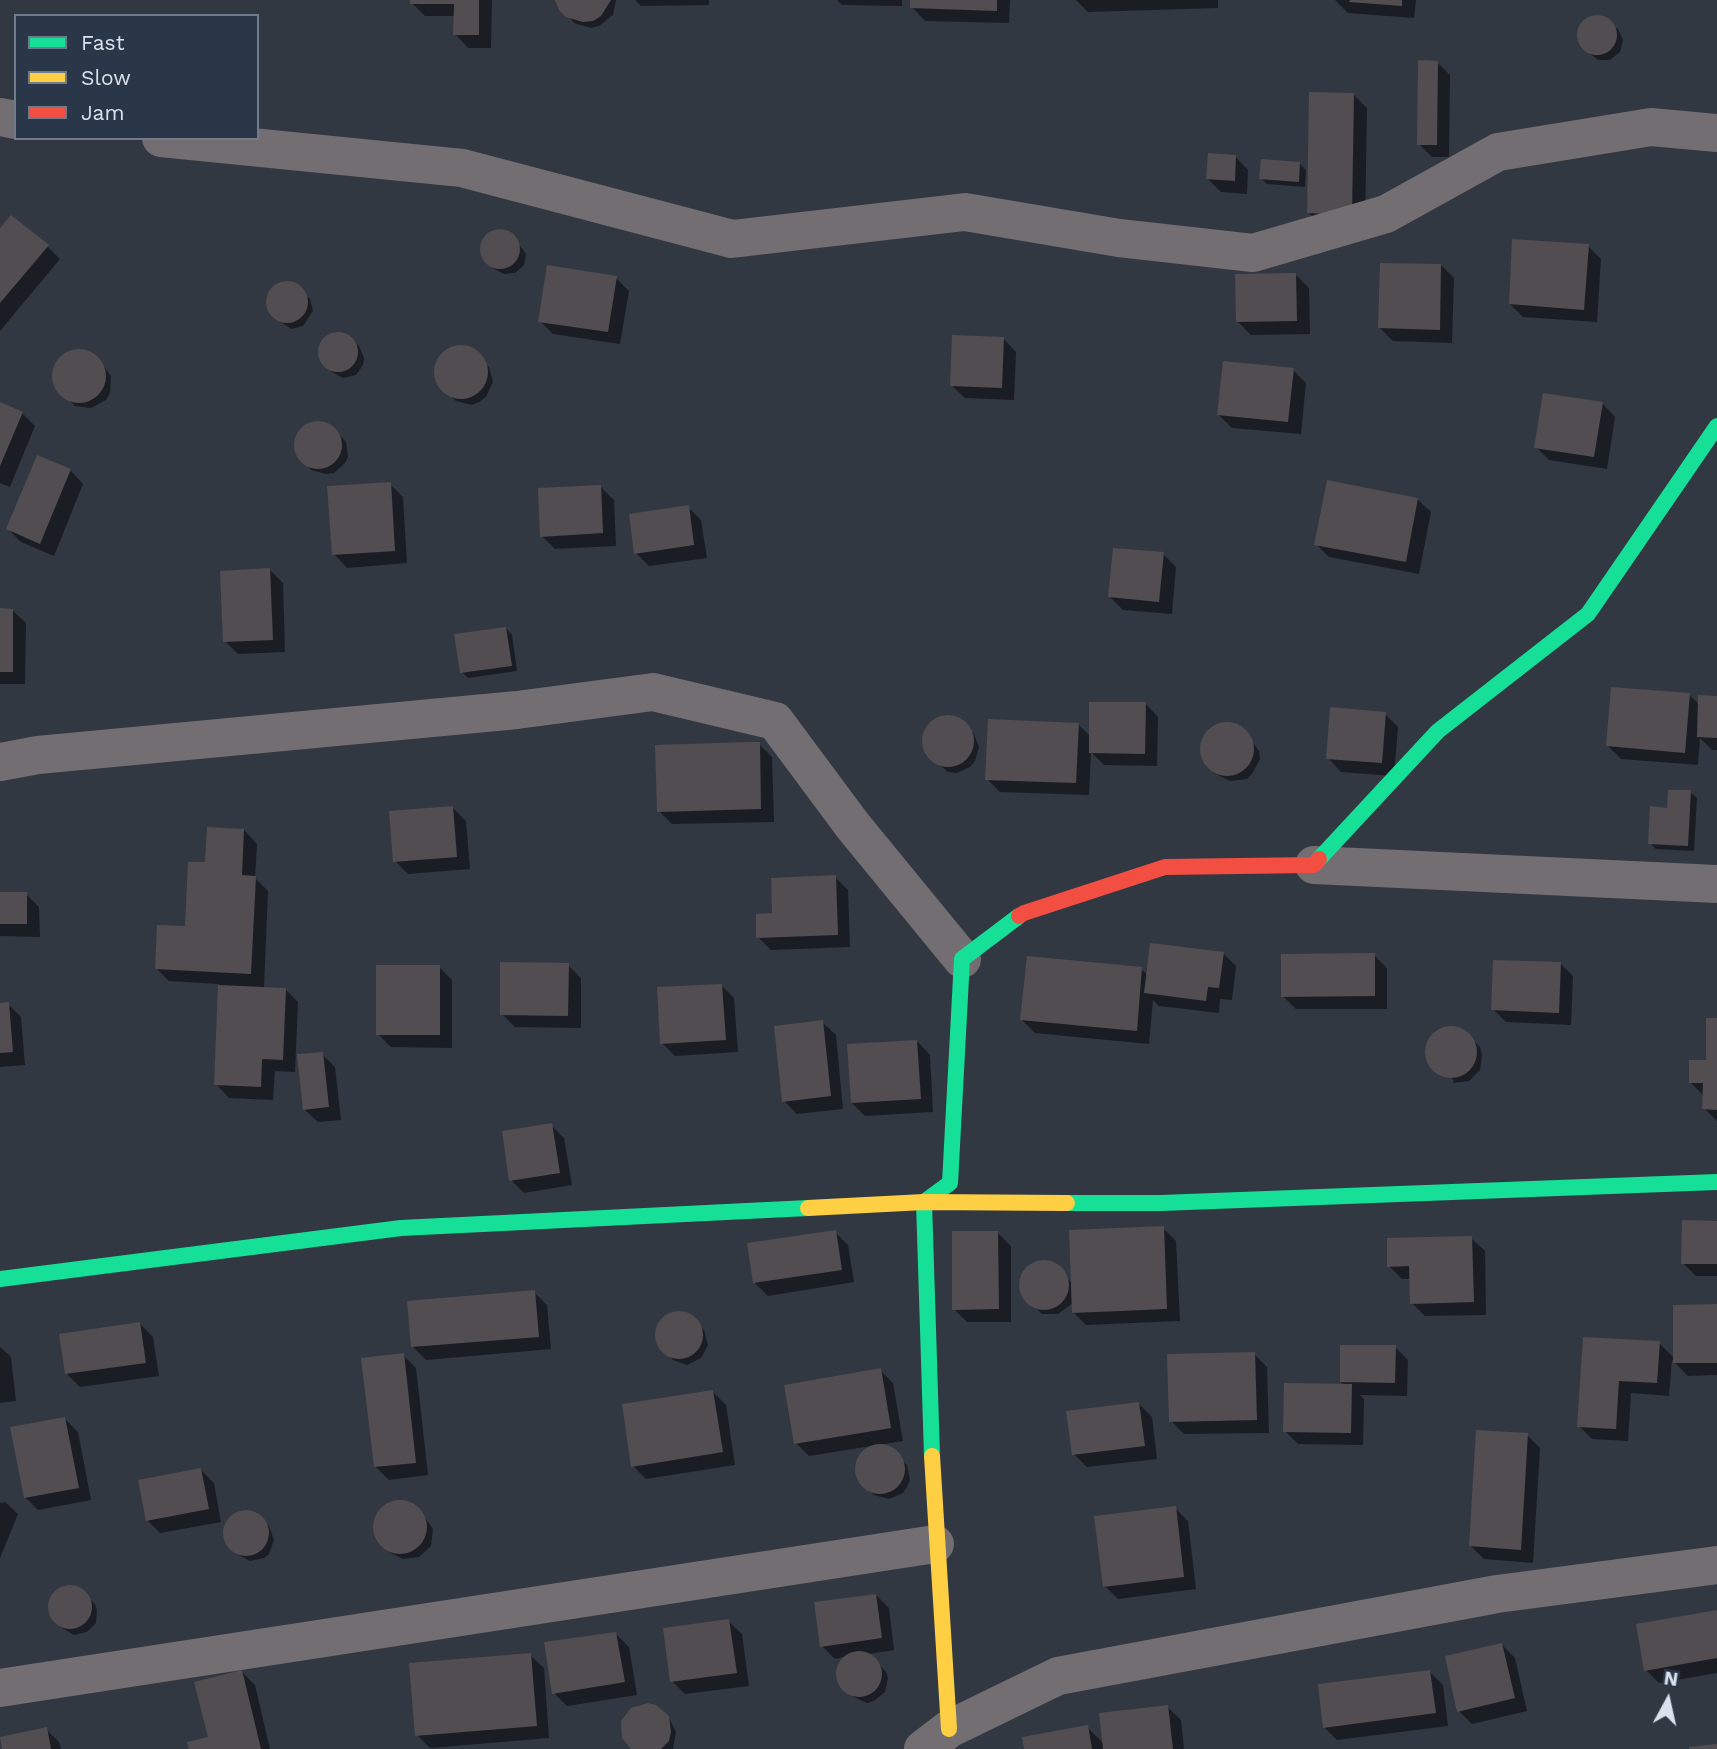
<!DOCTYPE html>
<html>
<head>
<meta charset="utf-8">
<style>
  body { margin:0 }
  #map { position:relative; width:1717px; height:1749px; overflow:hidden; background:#313842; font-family:"Work Sans",sans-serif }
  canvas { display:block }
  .legend { position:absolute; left:14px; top:14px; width:245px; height:126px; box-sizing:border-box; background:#2a3749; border:2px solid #707b8b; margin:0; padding:9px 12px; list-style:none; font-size:21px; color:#d9e2ed }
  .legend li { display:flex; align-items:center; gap:14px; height:35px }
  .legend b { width:35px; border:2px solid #707b8b }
  .north { position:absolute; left:1633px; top:1665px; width:70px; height:70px; -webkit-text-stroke:5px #2a3749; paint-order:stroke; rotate:8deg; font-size:19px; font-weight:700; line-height:28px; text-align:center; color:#d9e2ed }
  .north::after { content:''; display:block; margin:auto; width:24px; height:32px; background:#d9e2ed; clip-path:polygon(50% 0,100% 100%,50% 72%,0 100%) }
</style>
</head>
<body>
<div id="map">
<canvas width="1717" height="1749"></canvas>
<ul class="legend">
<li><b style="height:9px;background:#16e098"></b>Fast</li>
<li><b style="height:9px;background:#ffcf43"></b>Slow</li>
<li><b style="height:9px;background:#f24e42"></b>Jam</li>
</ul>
<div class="north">N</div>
</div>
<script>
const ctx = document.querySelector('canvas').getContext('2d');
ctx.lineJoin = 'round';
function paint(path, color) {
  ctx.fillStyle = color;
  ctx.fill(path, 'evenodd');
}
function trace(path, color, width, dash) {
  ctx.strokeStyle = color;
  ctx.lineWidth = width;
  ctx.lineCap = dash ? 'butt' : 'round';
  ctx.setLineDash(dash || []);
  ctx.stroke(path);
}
paint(new Path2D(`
  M 412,0 L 492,0 L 491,48 L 468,48 L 455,34 L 455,16 L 425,16 L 412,3 Z
  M 557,0 L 616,0 L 613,15 L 599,26 L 591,28 L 574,23 Z
  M 635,0 L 709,0 L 709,5 L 641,6 Z
  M 837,0 L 902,0 L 902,6 L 842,5 Z
  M 912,0 L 1010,0 L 1009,23 L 925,21 L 912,7 Z
  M 1076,0 L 1218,0 L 1218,8 L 1088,12 Z
  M 1335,0 L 1416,0 L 1414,18 L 1348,13 Z
  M 1600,17 L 1618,29 L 1623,40 L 1620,52 L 1610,60 L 1598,60 L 1581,46 L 1578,40 L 1580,27 L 1588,19 Z
  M 1437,62 L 1450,75 L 1449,157 L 1432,157 L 1419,144 Z
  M 1354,95 L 1367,108 L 1365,227 L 1322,226 L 1309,213 Z
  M 1235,156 L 1248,170 L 1247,194 L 1221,192 L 1208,179 Z
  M 1300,164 L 1306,170 L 1305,187 L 1267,184 L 1261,178 Z
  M 0,231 L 47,246 L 60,259 L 0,331 Z
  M 501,231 L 513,236 L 526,254 L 524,265 L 515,273 L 504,274 L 493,268 L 483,256 L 482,245 L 489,234 Z
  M 1588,246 L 1601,259 L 1597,322 L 1523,317 L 1510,304 Z
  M 1441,265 L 1454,278 L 1452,343 L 1393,341 L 1380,328 Z
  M 1296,275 L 1309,288 L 1310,334 L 1251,335 L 1238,322 Z
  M 616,278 L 629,291 L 620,344 L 553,334 L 540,321 Z
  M 280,284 L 293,284 L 310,299 L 313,311 L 303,326 L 291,329 L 273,316 L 268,305 L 268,299 L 270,293 Z
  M 342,333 L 359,346 L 364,358 L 363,365 L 356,375 L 343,378 L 332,372 L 325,365 L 319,353 L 320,347 L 331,334 Z
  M 1003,338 L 1016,352 L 1014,400 L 965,398 L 951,385 Z
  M 452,349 L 469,349 L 489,367 L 493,382 L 486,397 L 479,402 L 472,405 L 456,401 L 437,383 L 436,366 L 439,359 Z
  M 78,350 L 95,355 L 111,376 L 110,393 L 106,400 L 91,408 L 75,406 L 56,388 L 54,371 L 62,356 Z
  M 1293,370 L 1306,383 L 1301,434 L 1232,428 L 1219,415 Z
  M 1602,403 L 1615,417 L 1607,469 L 1549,460 L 1536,447 Z
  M 0,404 L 22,413 L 35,426 L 10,487 L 0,483 Z
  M 315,422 L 329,424 L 346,442 L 348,457 L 345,463 L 334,473 L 326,474 L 311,470 L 296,450 L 297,435 L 301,429 Z
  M 70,470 L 83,484 L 54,556 L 21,542 L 8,529 Z
  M 390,484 L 403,497 L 407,563 L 347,568 L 334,554 Z
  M 601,487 L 614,500 L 616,546 L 555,549 L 542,536 Z
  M 1417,499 L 1431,512 L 1419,574 L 1329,557 L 1316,544 Z
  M 688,507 L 701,520 L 707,558 L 649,566 L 636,553 Z
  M 1163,554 L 1176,567 L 1172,614 L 1123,610 L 1110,597 Z
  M 270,570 L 283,583 L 285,652 L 238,654 L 225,641 Z
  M 0,610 L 12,610 L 26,623 L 25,684 L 0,684 Z
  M 506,628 L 512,635 L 517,671 L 468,678 L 462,672 Z
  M 1689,695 L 1700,705 L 1717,697 L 1717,750 L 1712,750 L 1700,738 L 1698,765 L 1621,759 L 1608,746 Z
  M 1145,703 L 1158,717 L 1157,766 L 1104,765 L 1091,752 L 1089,795 L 1000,792 L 987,779 L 1078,724 L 1091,737 Z
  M 1385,714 L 1398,727 L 1394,776 L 1341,772 L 1328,758 Z
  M 946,717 L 962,722 L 974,734 L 979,747 L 975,761 L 970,767 L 957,773 L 948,772 L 928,755 L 923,739 L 930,724 Z
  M 1227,724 L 1244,730 L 1259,751 L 1260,759 L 1252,774 L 1247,779 L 1230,781 L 1216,774 L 1209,767 L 1202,752 L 1206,735 L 1219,725 Z
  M 759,744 L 772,757 L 774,822 L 672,824 L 659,811 Z
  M 1690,792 L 1697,798 L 1694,851 L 1656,849 L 1650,843 L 1669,810 Z
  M 453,808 L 466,821 L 470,869 L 408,874 L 395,861 Z
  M 244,830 L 257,844 L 255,878 L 268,891 L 264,988 L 285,989 L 298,1002 L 295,1072 L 275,1071 L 273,1100 L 229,1098 L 216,1084 L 219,984 L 169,981 L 156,968 L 187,928 L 207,864 Z
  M 835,877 L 848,890 L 850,947 L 771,950 L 758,937 L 774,915 Z
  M 0,894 L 26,894 L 39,907 L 40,937 L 0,936 Z
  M 1223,953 L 1236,966 L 1232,1000 L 1220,999 L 1219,1013 L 1159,1006 L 1153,1000 L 1149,1044 L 1035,1033 L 1022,1020 L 1141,969 L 1148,975 Z
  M 1374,955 L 1387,968 L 1387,1009 L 1296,1009 L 1283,996 Z
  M 1560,963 L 1573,976 L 1571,1025 L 1506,1022 L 1493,1009 Z
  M 568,965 L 581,978 L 581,1028 L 515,1027 L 502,1014 Z
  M 439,967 L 452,980 L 452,1048 L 391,1047 L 378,1034 Z
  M 721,985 L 734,998 L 738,1052 L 675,1056 L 662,1043 Z
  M 8,1004 L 21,1017 L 25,1065 L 0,1067 L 0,1005 Z
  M 1717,1020 L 1717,1121 L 1704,1108 L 1704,1096 L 1690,1082 L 1708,1062 Z
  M 822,1022 L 836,1035 L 843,1109 L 797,1114 L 784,1101 Z
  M 1452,1027 L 1460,1029 L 1473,1040 L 1480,1047 L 1482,1055 L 1480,1070 L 1469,1081 L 1453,1083 L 1454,1080 L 1433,1069 L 1428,1061 L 1427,1045 L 1436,1032 Z
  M 917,1041 L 930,1055 L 933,1112 L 865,1116 L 852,1103 Z
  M 322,1054 L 335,1067 L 341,1120 L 318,1122 L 304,1109 Z
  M 551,1125 L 564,1138 L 572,1185 L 524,1193 L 511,1180 Z
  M 1717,1223 L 1717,1276 L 1696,1276 L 1683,1263 Z
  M 1163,1228 L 1176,1241 L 1180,1321 L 1086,1325 L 1073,1312 L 1073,1303 L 1058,1314 L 1042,1314 L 1023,1295 L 1021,1289 L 1024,1273 L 1036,1262 L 1044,1261 L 1057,1266 L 1072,1283 Z
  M 835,1232 L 848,1245 L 854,1282 L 768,1296 L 755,1283 Z
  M 998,1233 L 1011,1246 L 1011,1322 L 967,1322 L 954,1309 Z
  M 1471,1238 L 1485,1251 L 1486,1315 L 1425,1316 L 1412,1303 L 1411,1279 L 1402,1279 L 1389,1266 Z
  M 534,1292 L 547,1305 L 551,1349 L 426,1360 L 413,1347 Z
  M 1717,1306 L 1717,1375 L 1688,1376 L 1672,1360 L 1669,1396 L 1631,1393 L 1628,1441 L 1592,1439 L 1579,1426 L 1585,1338 L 1659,1343 L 1675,1359 Z
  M 679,1313 L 692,1317 L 704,1330 L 708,1345 L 701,1358 L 687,1365 L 673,1360 L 657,1340 L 657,1333 L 662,1321 Z
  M 140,1324 L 153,1337 L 159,1376 L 80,1387 L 67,1374 Z
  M 0,1347 L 11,1357 L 16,1401 L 0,1403 Z
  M 1395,1347 L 1408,1360 L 1407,1396 L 1360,1395 L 1364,1399 L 1363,1445 L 1298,1444 L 1285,1431 L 1345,1386 L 1341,1382 Z
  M 1254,1354 L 1267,1367 L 1269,1433 L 1184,1434 L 1171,1421 Z
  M 403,1355 L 416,1368 L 428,1475 L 389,1480 L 376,1467 Z
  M 880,1370 L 893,1383 L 903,1441 L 809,1456 L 796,1443 Z
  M 713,1392 L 726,1405 L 735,1465 L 646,1479 L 633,1466 Z
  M 1139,1404 L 1152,1417 L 1157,1459 L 1087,1467 L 1074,1454 Z
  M 65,1419 L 78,1432 L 91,1500 L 38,1510 L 25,1497 Z
  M 1527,1435 L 1540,1448 L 1533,1563 L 1484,1559 L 1471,1546 Z
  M 875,1446 L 890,1448 L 907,1465 L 910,1480 L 907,1487 L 903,1493 L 889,1499 L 874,1495 L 858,1476 L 858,1461 L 862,1455 Z
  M 201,1470 L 214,1483 L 221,1522 L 160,1533 L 147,1520 Z
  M 5,1502 L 18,1514 L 0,1558 L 0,1503 Z
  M 402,1502 L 418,1508 L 433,1529 L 431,1546 L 419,1557 L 403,1559 L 389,1552 L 377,1538 L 375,1521 L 385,1507 Z
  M 1175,1508 L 1188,1521 L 1196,1589 L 1118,1599 L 1105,1586 Z
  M 242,1512 L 250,1512 L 269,1526 L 274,1540 L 269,1554 L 264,1558 L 250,1561 L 237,1554 L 227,1541 L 225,1529 L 231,1518 Z
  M 64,1588 L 77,1588 L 95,1604 L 97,1610 L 96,1623 L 87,1632 L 74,1635 L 62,1628 L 52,1616 L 50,1603 L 57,1591 Z
  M 876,1595 L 889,1608 L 894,1650 L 869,1654 L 886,1672 L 888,1678 L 885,1692 L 874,1701 L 867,1703 L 854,1697 L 841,1686 L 838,1672 L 844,1657 L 835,1659 L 822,1646 Z
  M 1717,1611 L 1717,1673 L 1659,1683 L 1646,1670 Z
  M 728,1621 L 742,1634 L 749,1686 L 685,1694 L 672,1681 Z
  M 616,1634 L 629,1647 L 637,1695 L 567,1706 L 554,1693 Z
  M 1502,1645 L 1515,1658 L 1527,1711 L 1472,1724 L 1459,1711 Z
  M 530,1655 L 544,1668 L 549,1738 L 430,1748 L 417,1735 Z
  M 242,1672 L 255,1685 L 270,1749 L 191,1749 L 210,1738 Z
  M 1430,1672 L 1443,1685 L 1448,1726 L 1337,1740 L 1324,1727 Z
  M 1167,1707 L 1181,1720 L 1184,1749 L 1026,1749 L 1087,1727 L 1104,1744 Z
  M 669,1718 L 676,1732 L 673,1749 L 633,1749 Z
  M 46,1729 L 59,1742 L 61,1749 L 4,1749 Z`), '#0007');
paint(new Path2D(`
  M 410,0 L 479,0 L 479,35 L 453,35 L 454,4 L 410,4 Z
  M 555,0 L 611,0 L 601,16 L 593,21 L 583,22 L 566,17 L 559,10 Z
  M 910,0 L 997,0 L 997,11 L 910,8 Z
  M 1350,0 L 1402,0 L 1402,6 L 1349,2 Z
  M1577 35a20 20 0 1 1 40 0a20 20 0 1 1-40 0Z
  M 1418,60 L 1438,61 L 1437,145 L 1417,145 Z
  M 1309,92 L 1354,93 L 1352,215 L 1307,213 Z
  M 1208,153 L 1236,155 L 1235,181 L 1206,179 Z
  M 1261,159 L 1300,162 L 1299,182 L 1259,179 Z
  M 11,215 L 49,245 L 0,303 L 0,228 Z
  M480 249a20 20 0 1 1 40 0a20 20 0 1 1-40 0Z
  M 1512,239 L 1589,244 L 1584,310 L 1509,304 Z
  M 1380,263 L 1441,264 L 1440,330 L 1378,328 Z
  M 547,265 L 617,276 L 608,332 L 538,322 Z
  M 1296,273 L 1297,321 L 1236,322 L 1235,274 Z
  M266 302a21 21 0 1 1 42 0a21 21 0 1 1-42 0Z
  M318 352a20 20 0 1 1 40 0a20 20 0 1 1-40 0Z
  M 952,335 L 1004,337 L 1002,388 L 950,386 Z
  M434 372a27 27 0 1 1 54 0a27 27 0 1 1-54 0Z
  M52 376a27 27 0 1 1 54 0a27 27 0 1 1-54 0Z
  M 1223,361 L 1294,368 L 1288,422 L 1217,415 Z
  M 1543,393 L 1603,402 L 1594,457 L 1534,448 Z
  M 0,402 L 23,412 L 0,466 Z
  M294 445a24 24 0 1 1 48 0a24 24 0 1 1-48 0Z
  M 37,455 L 71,469 L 40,544 L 6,529 Z
  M 1327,480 L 1418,498 L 1406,562 L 1314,545 Z
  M 391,482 L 395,551 L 332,555 L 327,486 Z
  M 601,485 L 603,533 L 540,537 L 538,488 Z
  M 689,505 L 694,545 L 634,554 L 629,514 Z
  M 1113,548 L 1164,552 L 1159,602 L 1108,597 Z
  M 270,568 L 273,640 L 223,642 L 220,571 Z
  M 0,608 L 13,609 L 13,672 L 0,672 Z
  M 506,627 L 512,666 L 460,673 L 454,634 Z
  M 1611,687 L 1690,693 L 1685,753 L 1606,746 Z
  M 1698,695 L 1717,696 L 1717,738 L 1697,737 Z
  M 1089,702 L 1146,702 L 1145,754 L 1089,753 Z
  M 1330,707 L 1386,712 L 1382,763 L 1326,759 Z
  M922 741a26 26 0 1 1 52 0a26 26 0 1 1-52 0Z
  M 988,719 L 1079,723 L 1076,783 L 985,780 Z
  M1200 749a27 27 0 1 1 54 0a27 27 0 1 1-54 0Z
  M 748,742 L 760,742 L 761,809 L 657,812 L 655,745 Z
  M 1668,790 L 1691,790 L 1688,846 L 1648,844 L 1650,806 L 1667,808 Z
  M 453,806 L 457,857 L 393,862 L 389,811 Z
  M 207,827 L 244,829 L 242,875 L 256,876 L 251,974 L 155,969 L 157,925 L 185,926 L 188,862 L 205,862 Z
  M 836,875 L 838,935 L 756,938 L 756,914 L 772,913 L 771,878 Z
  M 0,892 L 27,892 L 27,924 L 0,924 Z
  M 1150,943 L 1224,952 L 1219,988 L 1208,987 L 1206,1001 L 1144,993 Z
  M 1375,953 L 1375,996 L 1281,997 L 1281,954 Z
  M 1027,956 L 1142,967 L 1137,1031 L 1020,1020 Z
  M 1493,960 L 1561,962 L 1559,1013 L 1491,1010 Z
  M 500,962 L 569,963 L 568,1016 L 500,1015 Z
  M 376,965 L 440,965 L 440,1035 L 376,1035 Z
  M 722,984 L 726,1040 L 660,1044 L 657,987 Z
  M 218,985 L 286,988 L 283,1060 L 262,1059 L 261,1087 L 214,1085 Z
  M 9,1002 L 13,1052 L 0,1053 L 0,1003 Z
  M 1706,1018 L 1717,1018 L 1717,1110 L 1702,1109 L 1703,1083 L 1689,1083 L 1689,1060 L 1706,1060 Z
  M 823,1020 L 831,1096 L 782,1102 L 774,1026 Z
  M1425 1052a26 26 0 1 1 52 0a26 26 0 1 1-52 0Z
  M 917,1040 L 921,1099 L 851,1103 L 847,1044 Z
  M 323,1052 L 329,1107 L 303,1110 L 297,1054 Z
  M 552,1123 L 560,1173 L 509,1181 L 502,1131 Z
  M 1682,1220 L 1717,1221 L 1717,1264 L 1681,1264 Z
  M 1164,1226 L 1167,1309 L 1072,1313 L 1069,1230 Z
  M 836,1230 L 842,1270 L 753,1283 L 747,1243 Z
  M 952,1231 L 998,1231 L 999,1309 L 952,1310 Z
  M 1472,1236 L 1474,1302 L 1410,1304 L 1409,1266 L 1387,1267 L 1387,1238 Z
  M1019 1285a25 25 0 1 1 50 0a25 25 0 1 1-50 0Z
  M 535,1290 L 539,1337 L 411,1347 L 407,1301 Z
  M 1717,1304 L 1717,1363 L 1673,1363 L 1673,1305 Z
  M655 1335a24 24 0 1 1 48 0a24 24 0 1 1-48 0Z
  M 140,1322 L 146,1363 L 65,1374 L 59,1334 Z
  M 1583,1337 L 1660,1341 L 1657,1383 L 1619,1381 L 1616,1429 L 1577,1427 Z
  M 1340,1345 L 1396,1345 L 1395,1383 L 1340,1382 Z
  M 1255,1352 L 1257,1420 L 1169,1422 L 1167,1354 Z
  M 404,1353 L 416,1463 L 374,1467 L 361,1358 Z
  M 881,1368 L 891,1428 L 794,1444 L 784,1385 Z
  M 1284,1383 L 1352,1384 L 1351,1433 L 1283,1432 Z
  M 713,1390 L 723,1452 L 631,1467 L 622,1404 Z
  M 1139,1402 L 1145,1446 L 1072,1455 L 1066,1411 Z
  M 65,1417 L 79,1488 L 24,1498 L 10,1427 Z
  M 1476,1430 L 1528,1433 L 1521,1550 L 1469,1546 Z
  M855 1469a25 25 0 1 1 50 0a25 25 0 1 1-50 0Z
  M 201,1468 L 209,1509 L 146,1521 L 138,1480 Z
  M373 1527a27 27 0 1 1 54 0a27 27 0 1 1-54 0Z
  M 1176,1506 L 1184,1577 L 1103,1587 L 1094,1516 Z
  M223 1533a23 23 0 1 1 46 0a23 23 0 1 1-46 0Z
  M48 1607a22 22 0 1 1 44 0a22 22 0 1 1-44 0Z
  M 876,1594 L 882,1638 L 820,1647 L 814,1602 Z
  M 1717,1610 L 1717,1658 L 1644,1671 L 1636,1624 Z
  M 729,1619 L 737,1673 L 670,1682 L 663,1628 Z
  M 616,1632 L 625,1682 L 552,1694 L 544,1642 Z
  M 1502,1643 L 1515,1698 L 1457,1712 L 1445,1656 Z
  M836 1674a23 23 0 1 1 46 0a23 23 0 1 1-46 0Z
  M 531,1653 L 537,1726 L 415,1736 L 409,1663 Z
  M 242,1670 L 261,1749 L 189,1749 L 187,1742 L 208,1737 L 194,1682 Z
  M 1430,1670 L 1436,1713 L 1323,1728 L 1318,1684 Z
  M 648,1703 L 656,1705 L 669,1716 L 671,1732 L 669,1741 L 661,1749 L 631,1749 L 622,1738 L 621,1721 L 631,1708 Z
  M 1168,1705 L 1173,1749 L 1103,1749 L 1099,1713 Z
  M 1088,1725 L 1092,1749 L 1024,1749 L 1022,1737 Z
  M 47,1727 L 51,1749 L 2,1749 L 0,1737 Z
  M 1717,1744 L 1717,1749 L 1689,1749 L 1689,1747 Z`), '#524d51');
trace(new Path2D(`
  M 0,117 L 16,120
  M 161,138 L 462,168 L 732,239 L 965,212 L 1119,238 L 1253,253 L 1386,214 L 1498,152 L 1651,127 L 1717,133
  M 0,762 L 38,755 L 517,710 L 653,692 L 775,721 L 853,826 L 962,959
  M 1314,865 L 1717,884
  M 0,1688 L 935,1544
  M 923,1749 L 949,1729 L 1058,1676 L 1497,1594 L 1717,1565`), '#726e72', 38);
trace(new Path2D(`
  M 1319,859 L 1438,731 L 1588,614 L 1717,426
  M 1067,1203 L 1161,1203 L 1717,1182
  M 0,1279 L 401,1228 L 808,1208
  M 932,1456 L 924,1202 L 950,1183 L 962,959 L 1019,916`), '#16e098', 16);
trace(new Path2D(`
  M 808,1208 L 924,1202 L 1067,1203
  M 932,1456 L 949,1729`), '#ffcf43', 16);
trace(new Path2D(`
  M 1019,916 L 1024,913 L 1165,867 L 1314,865 L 1319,859`), '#f24e42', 16);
</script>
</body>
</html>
